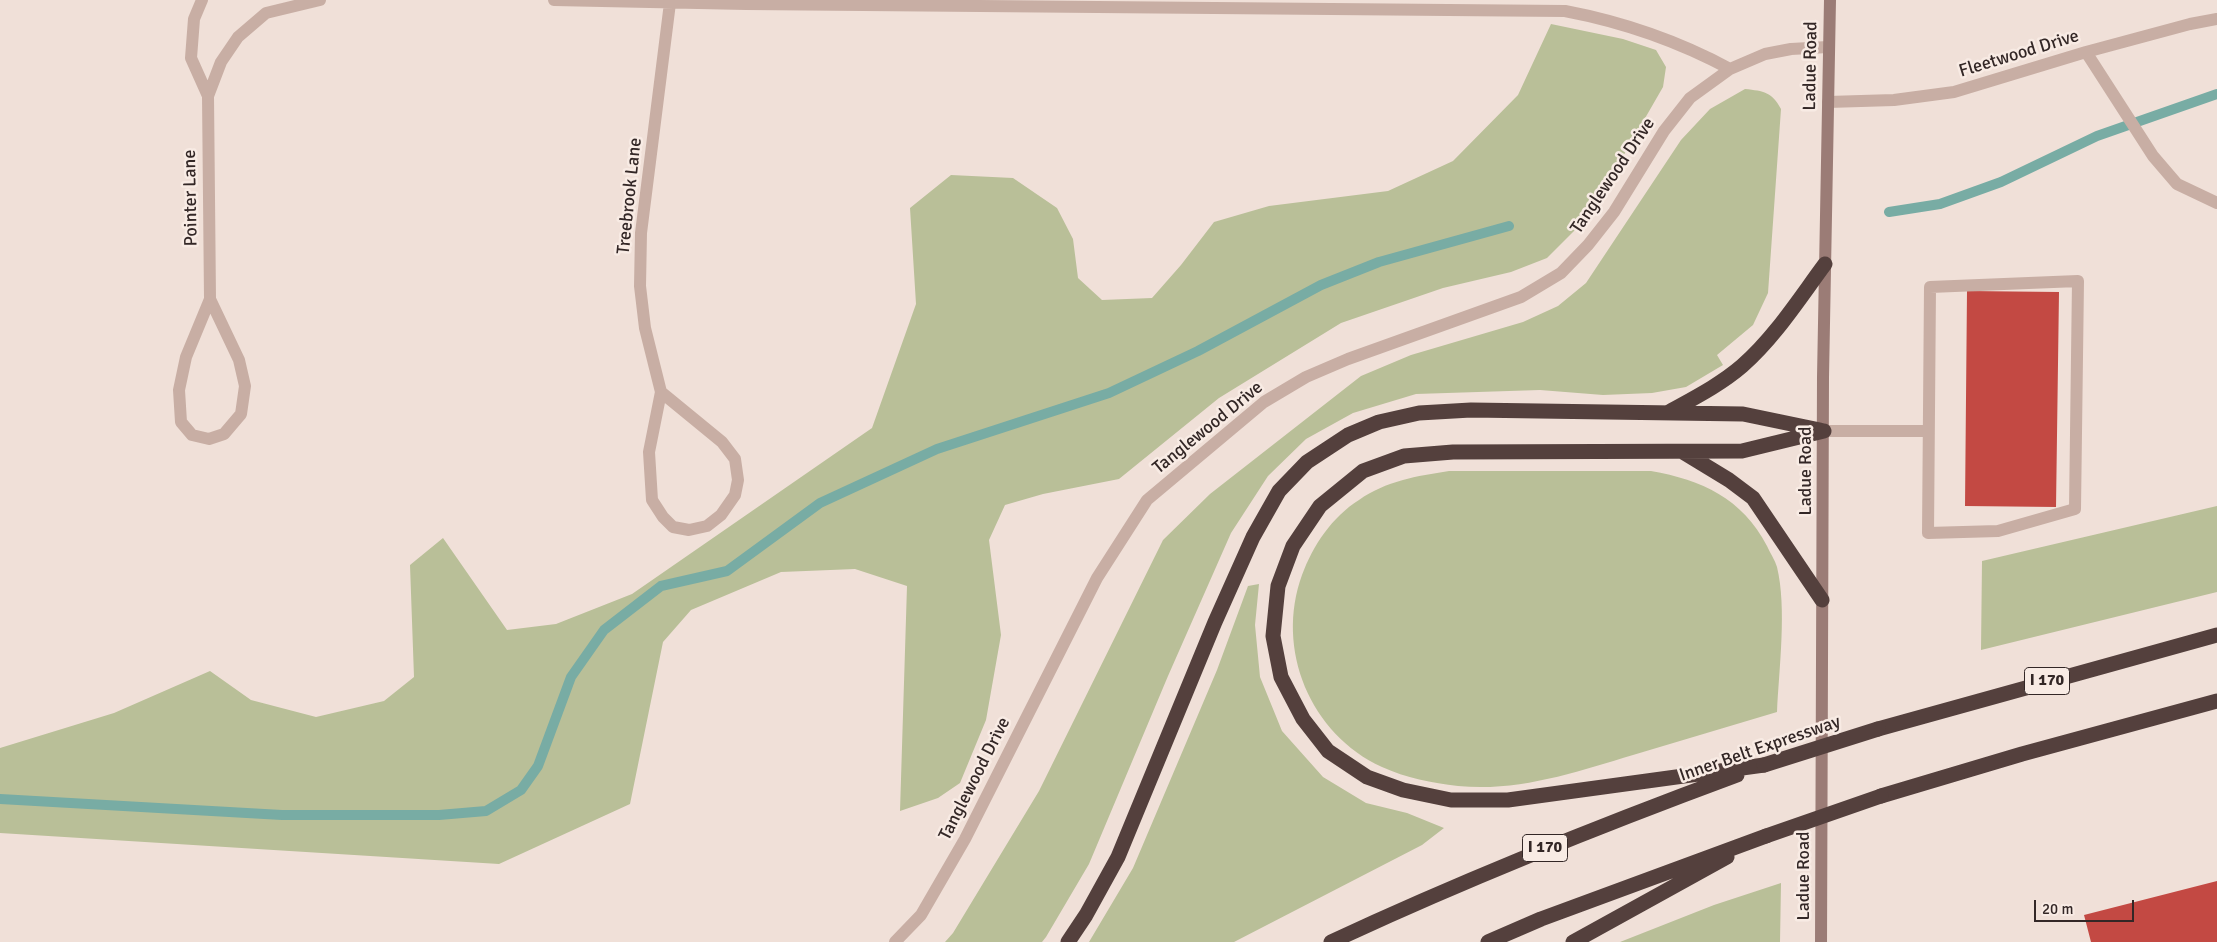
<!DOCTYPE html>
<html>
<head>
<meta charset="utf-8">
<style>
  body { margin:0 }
  #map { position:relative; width:2217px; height:942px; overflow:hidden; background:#f0e0d8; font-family:Signika,sans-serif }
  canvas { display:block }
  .scale { position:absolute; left:2034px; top:900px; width:100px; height:22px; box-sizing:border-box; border:2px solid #332726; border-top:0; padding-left:6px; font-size:15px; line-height:18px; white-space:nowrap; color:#332726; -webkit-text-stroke:4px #f8ebe4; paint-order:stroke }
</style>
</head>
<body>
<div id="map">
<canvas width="2217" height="942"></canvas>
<div class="scale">20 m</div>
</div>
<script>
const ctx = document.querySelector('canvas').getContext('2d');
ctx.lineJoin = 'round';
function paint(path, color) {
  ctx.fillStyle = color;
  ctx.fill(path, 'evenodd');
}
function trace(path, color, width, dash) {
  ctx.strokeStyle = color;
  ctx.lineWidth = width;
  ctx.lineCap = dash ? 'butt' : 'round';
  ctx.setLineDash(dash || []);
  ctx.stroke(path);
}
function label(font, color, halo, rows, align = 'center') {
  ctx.font = font + ' Signika,sans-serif';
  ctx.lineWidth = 5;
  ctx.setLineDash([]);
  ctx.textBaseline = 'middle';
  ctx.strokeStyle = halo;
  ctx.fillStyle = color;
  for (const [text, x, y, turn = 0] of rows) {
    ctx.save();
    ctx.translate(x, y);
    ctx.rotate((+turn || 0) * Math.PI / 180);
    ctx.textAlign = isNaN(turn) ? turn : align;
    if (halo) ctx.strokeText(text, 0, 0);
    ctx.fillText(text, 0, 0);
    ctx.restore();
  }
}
paint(new Path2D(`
  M 1551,24 L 1623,39 L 1656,50 L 1666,67 L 1663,87 L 1610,179 L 1577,228 L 1547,258 L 1511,272 L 1443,288 L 1341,323 L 1219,398 L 1119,479 L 1043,494 L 1005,505 L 989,540 L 1001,635 L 986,720 L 960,783 L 938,798 L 900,811 L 907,586 L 855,569 L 781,572 L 691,610 L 663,642 L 630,804 L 499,864 L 0,833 L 0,748 L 114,713 L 210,671 L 251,700 L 316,717 L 384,701 L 414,677 L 410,565 L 443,538 L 507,630 L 556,624 L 632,594 L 872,428 L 916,304 L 910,208 L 951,175 L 1013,178 L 1057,208 L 1073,239 L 1078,278 L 1102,300 L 1152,298 L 1181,265 L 1214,222 L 1269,206 L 1388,191 L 1453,161 L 1518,95 Z
  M 1745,89 C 1764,91 1772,92 1781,109 L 1768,293 L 1753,325 L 1717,355 L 1723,365 L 1686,387 L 1652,393 L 1603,395 L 1540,390 L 1416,394 L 1353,413 L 1306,439 L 1268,476 L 1231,533 L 1168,676 L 1089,864 L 1046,937 L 1042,942 L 945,942 L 953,933 L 1039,791 L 1163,540 L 1210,494 L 1361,376 L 1411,355 L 1523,322 L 1558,306 L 1586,283 L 1681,140 L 1710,109 Z
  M 1449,471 L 1651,471 C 1702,480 1742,498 1767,546 C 1770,553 1775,560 1777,567 C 1787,608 1779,669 1777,712 C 1729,726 1681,741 1633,755 C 1576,772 1519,792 1458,786 C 1432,783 1406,778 1382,767 C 1310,734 1275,649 1302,575 C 1313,545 1332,517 1359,500 C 1386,481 1417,476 1449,471 Z
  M 2217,506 L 2217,592 L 1981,650 L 1982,561 Z
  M 1259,584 L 1255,625 L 1260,677 L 1282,731 L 1323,777 L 1366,803 L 1407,813 L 1444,828 L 1422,845 L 1234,942 L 1089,942 L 1133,868 L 1217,670 L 1248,586 Z
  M 1781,883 L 1780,942 L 1620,942 L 1714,905 Z`), '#b9bf98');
trace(new Path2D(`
  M 1889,212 L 1940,204 L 2001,182 L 2097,136 L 2217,94
  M 0,799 L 282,815 L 439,815 L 486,811 L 521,790 L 538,766 L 571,677 L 604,630 L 661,586 L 727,571 L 820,503 L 937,449 L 1109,393 L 1198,351 L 1321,285 L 1379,262 L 1509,226`), '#78aca4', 10);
paint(new Path2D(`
  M 1967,291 L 2059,292 L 2056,507 L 1965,506 Z
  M 2217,881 L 2217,942 L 2091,942 L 2084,915 Z`), '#c34943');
trace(new Path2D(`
  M 2078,281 L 2075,509 L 1998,531 L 1928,533 L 1930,287 Z
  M 1824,431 L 1928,431`), '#c8aea4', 12);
trace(new Path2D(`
  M 202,0 L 194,19 L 191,58 L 208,96
  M 554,0 L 746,4 L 1565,11 C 1623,22 1678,41 1730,69
  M 2086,52 L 2153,156 L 2177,184 L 2217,203
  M 1828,102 L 1894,100 L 1954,92 L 2086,52 L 2190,24 L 2217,19
  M 210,299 L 239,360 L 245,386 L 241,414 L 224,434 L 209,439 L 192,435 L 181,422 L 179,390 L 186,357 L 210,299 L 208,96 L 221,62 L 238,37 L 266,13 L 320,0
  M 661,392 L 649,452 L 652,500 L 663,517 L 673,527 L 689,530 L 707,526 L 721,515 L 735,495 L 738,480 L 735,459 L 722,442 L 661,392 L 645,328 L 640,286 L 641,233 L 670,3
  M 895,942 L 921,915 L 965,839 L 1097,578 L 1147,500 L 1264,402 L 1306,377 L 1348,359 L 1521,297 L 1561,273 L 1588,245 L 1614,212 L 1664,131 L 1690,98 L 1730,69 L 1765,54 L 1791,49 L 1828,47`), '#c8aea4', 12);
trace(new Path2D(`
  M 1821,942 L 1823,377 L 1830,0`), '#9b7c76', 12);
trace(new Path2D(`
  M 1667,413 C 1692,399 1720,385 1742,366 C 1775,337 1799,299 1825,264
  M 1683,452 L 1729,480 L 1753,498 L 1822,600
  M 1878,729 L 2217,635
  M 1764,765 L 1508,800 L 1451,800 L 1403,790 L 1367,777 L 1328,751 L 1303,719 L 1281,677 L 1273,636 L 1278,586 L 1293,546 L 1320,506 L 1363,471 L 1404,456 L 1453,452 L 1742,451 L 1824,431
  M 1881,796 L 2022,754 L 2217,701
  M 1068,942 L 1086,915 L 1118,857 L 1215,622 L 1253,537 L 1279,491 L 1307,462 L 1348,435 L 1379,422 L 1419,413 L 1471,410 L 1743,414 L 1820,430
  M 1331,942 C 1464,880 1599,826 1737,775
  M 1488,942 L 1541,919 L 1766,836
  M 1573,942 L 1727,857`), '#54403d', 15);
trace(new Path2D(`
  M 1764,765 L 1878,729
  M 1766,836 L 1881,796`), '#54403d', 15);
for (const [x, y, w] of [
  [2047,681,45],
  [1545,848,45]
]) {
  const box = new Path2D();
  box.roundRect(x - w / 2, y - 13.5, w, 27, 4);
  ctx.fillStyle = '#f8ebe4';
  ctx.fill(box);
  trace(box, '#332726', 1);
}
label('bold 16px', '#332726', null, [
  ["I 170",2047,681],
  ["I 170",1545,848]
]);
label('18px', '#332726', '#f8ebe4', [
  ["Fleetwood Drive",2019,54,-17],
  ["Ladue Road",1811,66,-89],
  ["Tanglewood Drive",1613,176,-56],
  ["Treebrook Lane",630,196,-84],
  ["Pointer Lane",191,198,-91],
  ["Tanglewood Drive",1208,428,-39],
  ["Ladue Road",1806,471,-90],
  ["Inner Belt Expressway",1760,749,-19],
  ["Tanglewood Drive",975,779,-63],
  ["Ladue Road",1804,876,-90]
]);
</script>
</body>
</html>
